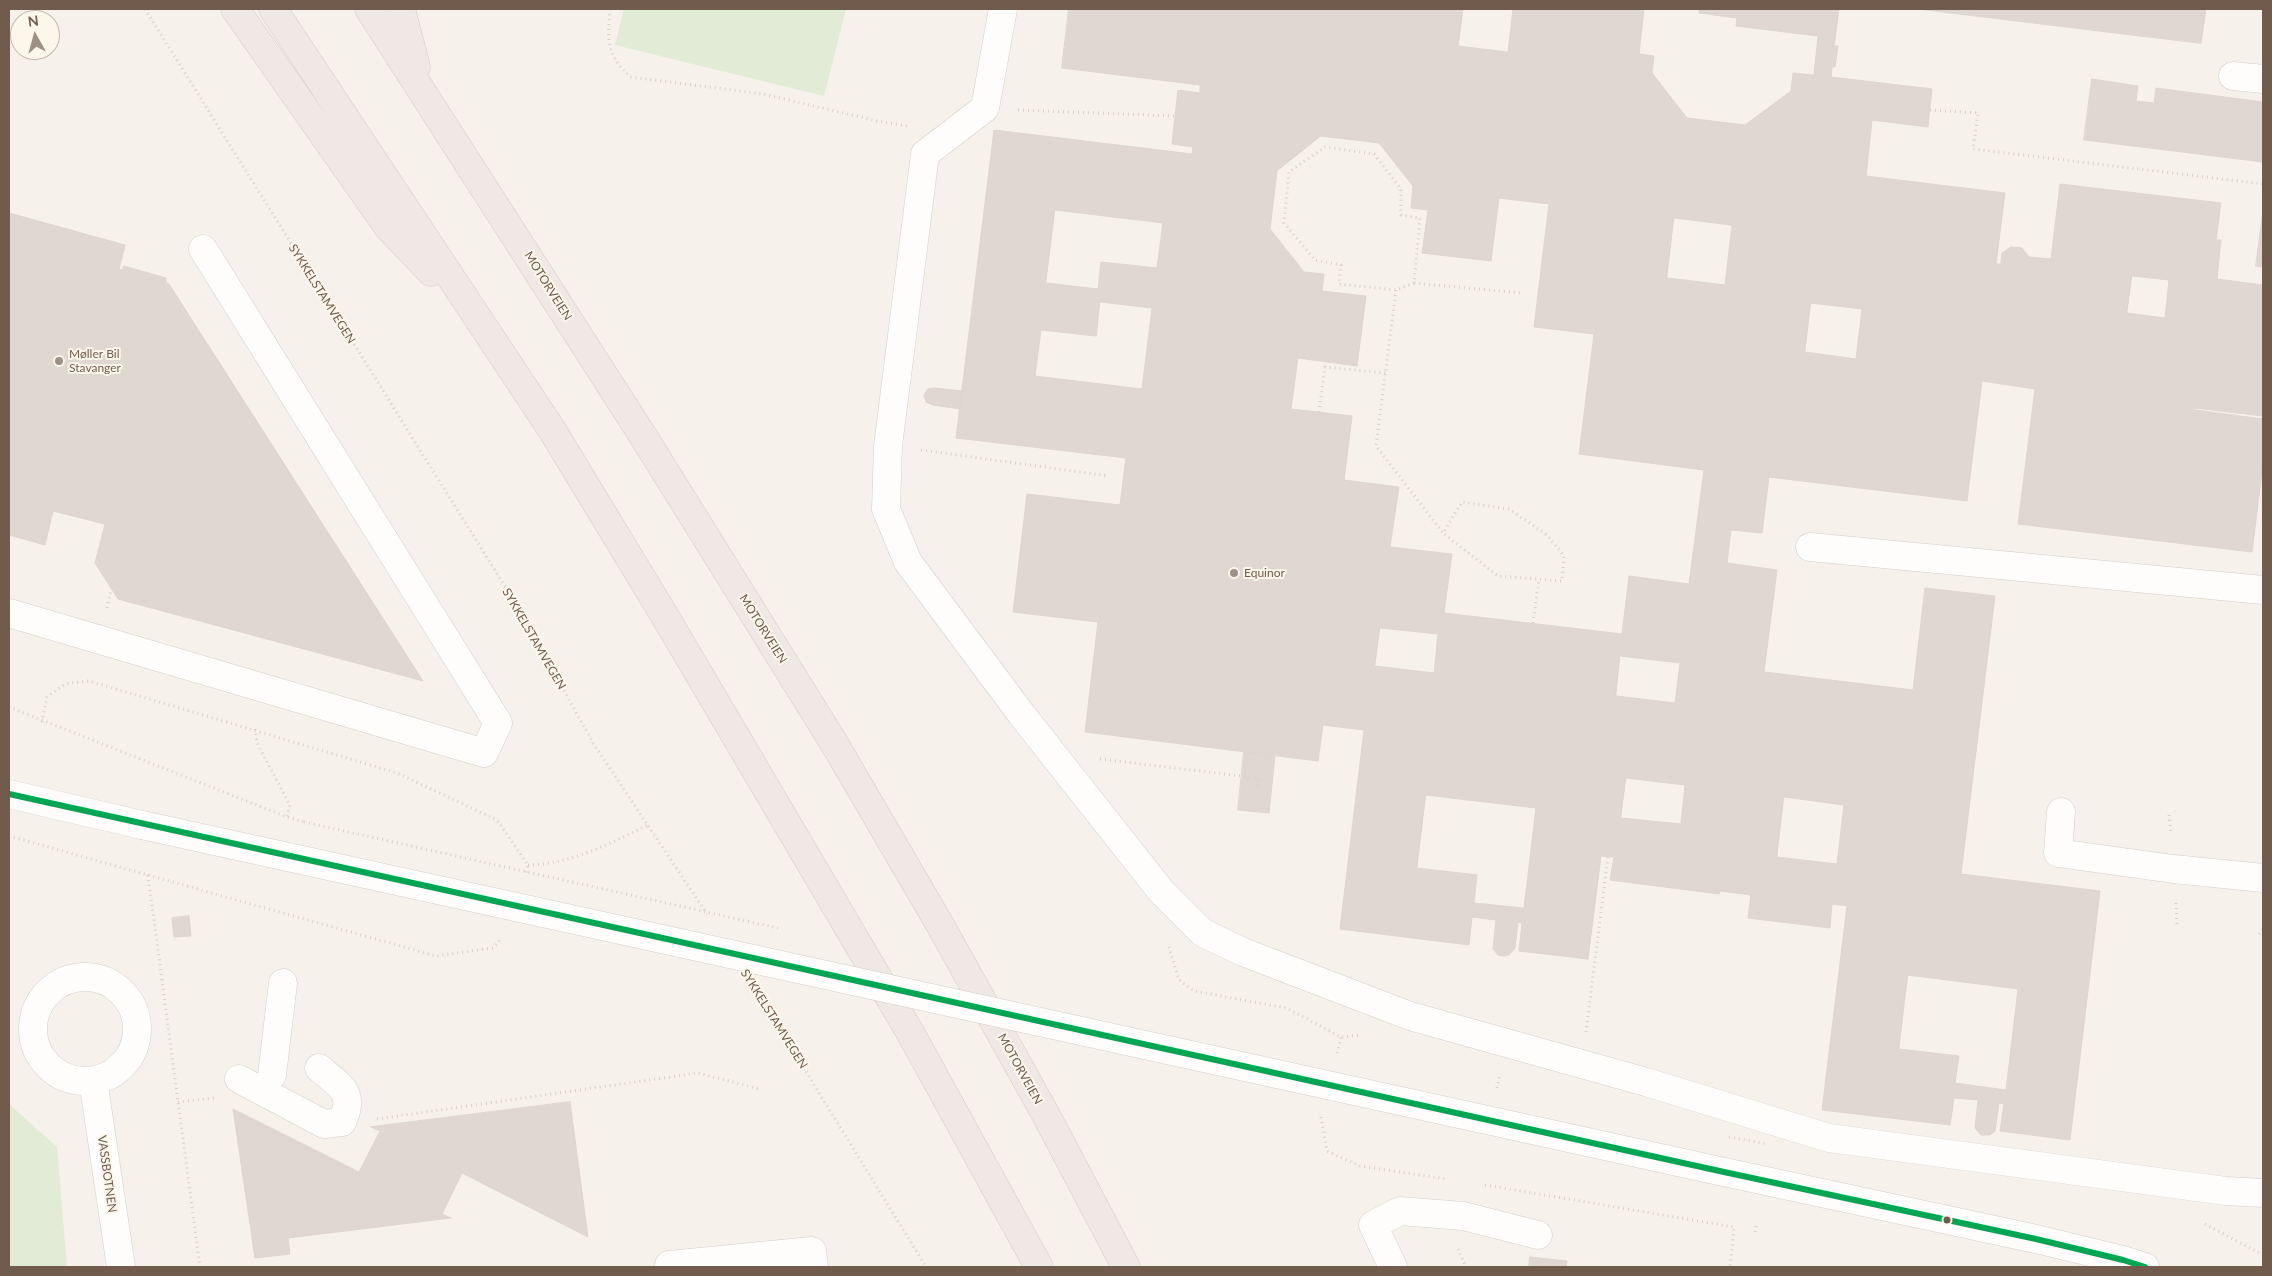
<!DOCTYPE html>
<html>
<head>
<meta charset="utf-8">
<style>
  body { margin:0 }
  #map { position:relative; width:2272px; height:1276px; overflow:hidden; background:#f6f1ea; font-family:Lato,sans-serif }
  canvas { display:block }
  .frame { position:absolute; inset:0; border:10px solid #705b4d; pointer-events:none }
  .north { position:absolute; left:10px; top:10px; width:50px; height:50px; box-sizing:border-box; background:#fdf7eb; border:1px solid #c5b9ac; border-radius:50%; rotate:353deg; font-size:14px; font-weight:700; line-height:20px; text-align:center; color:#705b4d }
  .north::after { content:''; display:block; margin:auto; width:18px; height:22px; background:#9f9084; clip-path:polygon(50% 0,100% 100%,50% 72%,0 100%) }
</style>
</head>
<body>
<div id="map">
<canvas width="2272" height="1276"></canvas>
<div class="frame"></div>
<div class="north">N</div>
</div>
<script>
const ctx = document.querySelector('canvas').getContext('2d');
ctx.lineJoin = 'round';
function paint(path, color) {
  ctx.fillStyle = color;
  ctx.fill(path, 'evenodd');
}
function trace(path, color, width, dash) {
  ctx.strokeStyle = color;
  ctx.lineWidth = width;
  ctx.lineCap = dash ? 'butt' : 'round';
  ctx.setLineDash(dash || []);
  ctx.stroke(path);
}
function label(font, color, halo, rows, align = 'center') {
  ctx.font = font + ' Lato,sans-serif';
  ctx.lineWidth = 4;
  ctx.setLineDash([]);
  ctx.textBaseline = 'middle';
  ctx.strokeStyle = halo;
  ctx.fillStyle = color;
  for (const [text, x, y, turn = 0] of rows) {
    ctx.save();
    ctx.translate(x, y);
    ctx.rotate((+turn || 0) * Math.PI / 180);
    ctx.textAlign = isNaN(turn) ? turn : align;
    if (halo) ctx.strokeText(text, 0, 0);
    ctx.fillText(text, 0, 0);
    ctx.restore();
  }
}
paint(new Path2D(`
  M 624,9 L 846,9 L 824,96 L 615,45 Z
  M 9,1104 L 57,1147 L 67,1267 L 9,1267 Z`), '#e2ebd6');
const building = new Path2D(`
  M 1069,9 L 1463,9 L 1458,46 L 1508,52 L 1513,9 L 1644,9 L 1639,54 L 1654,56 L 1652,73 L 1687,118 L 1745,125 L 1791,91 L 1793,73 L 1814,75 L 1818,36 L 1736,26 L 1737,18 L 1699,13 L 1699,9 L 1839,9 L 1834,46 L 1838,46 L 1835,67 L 1832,67 L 1831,77 L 1932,89 L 1928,127 L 1872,120 L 1866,176 L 2005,193 L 1996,264 L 2001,264 L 2002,253 L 2011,247 L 2022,248 L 2029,257 L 2051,259 L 2060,184 L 2221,203 L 2216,240 L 2221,240 L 2217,279 L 2263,285 L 2263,416 L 2195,408 L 2195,410 L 2263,419 L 2263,463 L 2252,552 L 2018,524 L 2035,389 L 1982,381 L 1967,501 L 1769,477 L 1762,533 L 1731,530 L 1727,563 L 1777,570 L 1764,672 L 1913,690 L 1925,588 L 1995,596 L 1961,874 L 2100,891 L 2070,1140 L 2000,1131 L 2004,1104 L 1999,1103 L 1995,1131 L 1990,1135 L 1981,1135 L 1975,1128 L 1978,1100 L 1954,1098 L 1950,1125 L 1822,1110 L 1847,906 L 1832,904 L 1830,928 L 1748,918 L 1751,895 L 1720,891 L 1719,894 L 1610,880 L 1614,857 L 1601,856 L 1588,959 L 1519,951 L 1522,923 L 1518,922 L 1515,948 L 1509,955 L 1504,956 L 1498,955 L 1493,949 L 1496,920 L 1472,917 L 1469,945 L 1340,929 L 1364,730 L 1323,725 L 1318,761 L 1085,732 L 1098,622 L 1013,612 L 1027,494 L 1120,505 L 1126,458 L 956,438 L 994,130 L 1192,154 L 1193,147 L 1172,144 L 1175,116 L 1178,90 L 1200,93 L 1200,85 L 1062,68 ZM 1321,136 L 1379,143 L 1413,186 L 1411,208 L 1428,210 L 1422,253 L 1491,261 L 1499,198 L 1549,204 L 1534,327 L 1594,334 L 1579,454 L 1704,470 L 1689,584 L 1629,576 L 1622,634 L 1444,613 L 1452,554 L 1390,547 L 1399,487 L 1344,480 L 1352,416 L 1291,409 L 1298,358 L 1357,366 L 1366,296 L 1322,291 L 1324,274 L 1304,272 L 1270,229 L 1277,171 ZM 1055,210 L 1163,223 L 1157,268 L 1101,262 L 1098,289 L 1046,283 ZM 1674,218 L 1732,225 L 1725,285 L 1667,278 ZM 2132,276 L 2169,280 L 2165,318 L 2127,313 ZM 1100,302 L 1152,308 L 1142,389 L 1035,376 L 1041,330 L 1096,336 ZM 1811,303 L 1862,309 L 1856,359 L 1805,352 ZM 1380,628 L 1438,634 L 1434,673 L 1375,666 ZM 1620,656 L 1680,663 L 1675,703 L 1616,696 ZM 1626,778 L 1685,785 L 1681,824 L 1621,818 ZM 1426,795 L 1536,808 L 1524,908 L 1474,903 L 1477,875 L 1417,868 ZM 1784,797 L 1844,805 L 1837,864 L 1777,857 ZM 1908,975 L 2018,989 L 2006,1090 L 1955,1083 L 1959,1056 L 1899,1049 Z
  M 1918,9 L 2206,9 L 2201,43 Z
  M 2092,79 L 2138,86 L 2136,101 L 2154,103 L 2156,88 L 2263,102 L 2263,162 L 2084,140 Z
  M 2263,212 L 2263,267 L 2256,266 Z
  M 9,213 L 125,245 L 119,269 L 122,270 L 124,266 L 166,278 L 166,282 L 169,284 L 423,681 L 118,599 L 95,563 L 105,524 L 53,511 L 45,545 L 9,535 Z
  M 935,388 L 962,391 L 960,409 L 933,405 L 926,402 L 924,395 L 928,389 Z
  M 1244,752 L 1275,755 L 1269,813 L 1238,810 Z
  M 189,916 L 191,936 L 174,937 L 172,918 Z
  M 570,1102 L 588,1237 L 462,1173 L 442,1214 L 451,1218 L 288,1238 L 290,1254 L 255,1258 L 233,1109 L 359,1172 L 380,1131 L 371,1127 Z
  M 1530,1257 L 1567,1261 L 1566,1267 L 1529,1267 Z`);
paint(building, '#dfd7d0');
trace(building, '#ded5cd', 1);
const minor = new Path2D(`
  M 1003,9 L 985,108 L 925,154 L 888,446 L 886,509 L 908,562 L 1022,715 L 1161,891 L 1203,933 L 1243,952 L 1410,1016 L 1646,1082 L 1829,1138 L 2226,1191 L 2263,1193
  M 2233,76 L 2263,79
  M 1810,547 L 2263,590
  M 9,613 L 484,753 L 498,723 L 203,249
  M 9,794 L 142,825
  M 2061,812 L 2058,853 L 2173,869 L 2263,878
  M33 1029a52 52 0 1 1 104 0a52 52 0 1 1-104 0Z
  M 272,1075 L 283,983
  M 239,1079 L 324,1124 L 342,1122 C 356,1092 340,1086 319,1068
  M 93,1080 L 121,1267
  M 1724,1172 L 2036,1239 L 2123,1260 L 2145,1267
  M 669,1265 L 812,1251 L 814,1267
  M 1393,1267 L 1373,1225 L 1400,1211 L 1463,1216 L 1538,1235`);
const highway = new Path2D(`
  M 235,9 L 388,227 L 431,272
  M 273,9 L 552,430 L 663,613 L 911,1034 L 1039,1267
  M 369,9 L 643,436 L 834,743 L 939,923 L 1046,1115 L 1126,1267
  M 401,9 L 416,67`);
trace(minor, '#d5cec8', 29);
trace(highway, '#d4cdc7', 29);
trace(new Path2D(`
  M 145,9 L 516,604 L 593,743 L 707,914
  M 610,9 C 608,42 605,52 630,77 L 763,94 L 877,121 L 907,126
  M 1018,110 L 1175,116
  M 1930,110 L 1978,113 L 1973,149 L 2263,184
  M 1414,283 L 1396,290 L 1339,284 L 1341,265 L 1315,260 L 1284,223 L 1289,172 L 1325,147 L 1374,154 L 1401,189 L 1401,215 L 1420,218 L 1414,283 L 1521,293
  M 1396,290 L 1376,446 L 1443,533 L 1462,502 L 1509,509 L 1547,535 L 1564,556 L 1562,581 L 1498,576 L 1443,533
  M 1319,412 L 1325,367 L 1386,373
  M 921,450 L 1109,476
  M 107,608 L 111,589
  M 1533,623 L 1539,579
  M 9,707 L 287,817 L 304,822
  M 42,722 L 47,697 L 65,684 L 89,681 L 397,773 L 497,820 L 528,865 L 526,876
  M 255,729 L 257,743 L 290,805 L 287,817
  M 1100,759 L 1257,778 L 1257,786
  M 2169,815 L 2171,835
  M 9,836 L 436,956 L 493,948 L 502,938
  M 528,865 C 571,864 609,844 648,825
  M 148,875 L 200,1267
  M 2176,903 L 2177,925
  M 2259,934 L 2263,929
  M 1169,947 L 1179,980 L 1194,991 L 1286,1008 L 1341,1037 L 1361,1035
  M 759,995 L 926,1267
  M 1586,1032 L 1608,857
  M 1337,1053 L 1341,1037
  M 1497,1088 L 1500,1074
  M 178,1102 L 214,1098
  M 1321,1117 L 1327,1151 L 1360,1166 L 1447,1179
  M 377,1119 L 698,1073 L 759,1089
  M 1485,1185 L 1734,1227 L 1730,1267
  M 2205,1224 L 2263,1255
  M 1755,1232 L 1757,1223
  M 1458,1249 L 1466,1267`), '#d7d0cb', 3, [1, 4]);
trace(minor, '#fefdfc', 28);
trace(highway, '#efe8e5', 28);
const minorBridge = new Path2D(`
  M 142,825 L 1724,1172`);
trace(minorBridge, '#d5cec8', 29, []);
trace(new Path2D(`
  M 304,822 L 778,928
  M 1729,1137 L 1768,1144`), '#d7d0cb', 3, [1, 4]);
trace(minorBridge, '#fefdfc', 28);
trace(new Path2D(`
  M 9,794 L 1724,1172 L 2036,1239 L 2123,1260 L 2145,1267`), '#00a651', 6);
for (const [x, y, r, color] of [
  [59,361,5,"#9f9084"],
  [1234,573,5,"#9f9084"],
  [1947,1220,4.5,"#705b4d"]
]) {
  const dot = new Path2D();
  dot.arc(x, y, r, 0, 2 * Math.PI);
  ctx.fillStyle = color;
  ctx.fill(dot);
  trace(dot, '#fdf7eb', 2);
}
label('12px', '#705b4d', '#fdf7eb', [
  ["MOTORVEIEN",548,286,58],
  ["SYKKELSTAMVEGEN",322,294,58],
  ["MOTORVEIEN",763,629,58],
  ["SYKKELSTAMVEGEN",534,639,60],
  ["SYKKELSTAMVEGEN",774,1019,58],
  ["MOTORVEIEN",1020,1069,61],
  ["VASSBOTNEN",107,1174,82]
]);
label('12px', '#705b4d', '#fdf7eb', [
  ["Møller Bil",69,354],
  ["Stavanger",69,368],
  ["Equinor",1244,573]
], 'left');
</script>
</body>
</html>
